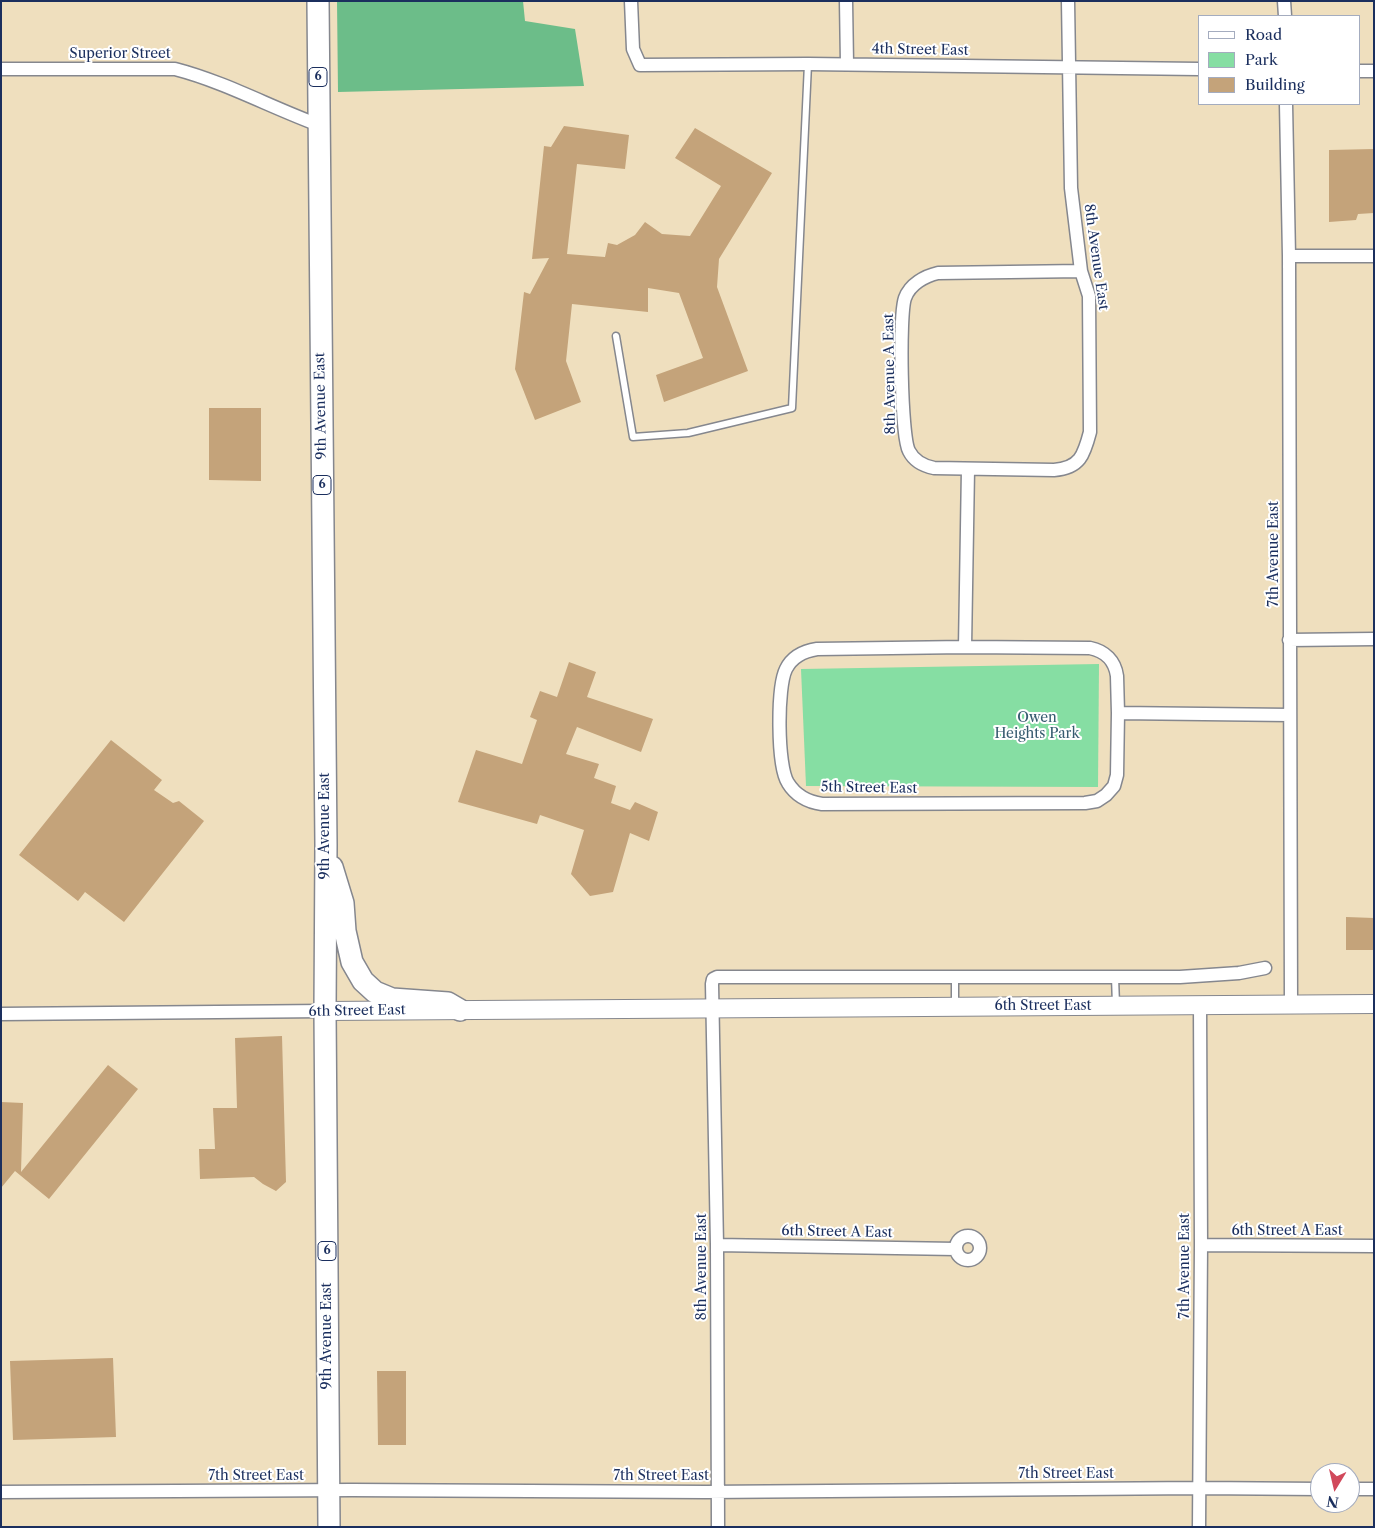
<!DOCTYPE html>
<html>
<head>
<meta charset="utf-8">
<style>
  body { margin:0 }
  #map { position:relative; width:1375px; height:1528px; overflow:hidden; background:#efdfbe; font-family:"Libre Caslon Text",serif }
  canvas { display:block }
  .frame { position:absolute; inset:0; border:2px solid #1b2f5e; pointer-events:none }
  .legend { position:absolute; left:1198px; top:15px; width:162px; height:90px; box-sizing:border-box; background:#fff; border:1px solid #a4acbf; margin:0; padding:6px 9px; list-style:none; font-size:15px; color:#1b2f5e }
  .legend li { display:flex; align-items:center; gap:10px; height:25px }
  .legend b { width:25px; border:1px solid #a4acbf }
  .north { position:absolute; left:1310px; top:1463px; width:50px; height:50px; box-sizing:border-box; background:#fff; border:1px solid #a4acbf; border-radius:50%; rotate:189deg; font-size:14px; font-weight:700; line-height:20px; text-align:center; color:#1b2f5e }
  .north::after { content:''; display:block; margin:auto; width:18px; height:22px; background:#d1495b; clip-path:polygon(50% 0,100% 100%,50% 72%,0 100%) }
</style>
</head>
<body>
<div id="map">
<canvas width="1375" height="1528"></canvas>
<div class="frame"></div>
<ul class="legend">
<li><b style="height:6px;background:#fff"></b>Road</li>
<li><b style="height:14px;background:#86dea3"></b>Park</li>
<li><b style="height:14px;background:#c4a37a"></b>Building</li>
</ul>
<div class="north">N</div>
</div>
<script>
const ctx = document.querySelector('canvas').getContext('2d');
ctx.lineJoin = 'round';
function paint(path, color) {
  ctx.fillStyle = color;
  ctx.fill(path, 'evenodd');
}
function trace(path, color, width, dash) {
  ctx.strokeStyle = color;
  ctx.lineWidth = width;
  ctx.lineCap = dash ? 'butt' : 'round';
  ctx.setLineDash(dash || []);
  ctx.stroke(path);
}
function label(font, color, halo, rows, align = 'center') {
  ctx.font = font + ' "Libre Caslon Text",serif';
  ctx.lineWidth = 4;
  ctx.setLineDash([]);
  ctx.textBaseline = 'middle';
  ctx.strokeStyle = halo;
  ctx.fillStyle = color;
  for (const [text, x, y, turn = 0] of rows) {
    ctx.save();
    ctx.translate(x, y);
    ctx.rotate((+turn || 0) * Math.PI / 180);
    ctx.textAlign = isNaN(turn) ? turn : align;
    if (halo) ctx.strokeText(text, 0, 0);
    ctx.fillText(text, 0, 0);
    ctx.restore();
  }
}
paint(new Path2D(`
  M 1099,664 L 1098,787 L 806,786 L 801,669 Z`), '#86dea3');
paint(new Path2D(`
  M 337,1 L 523,1 L 525,21 L 575,29 L 584,86 L 338,92 Z`), '#6cbd89');
paint(new Path2D(`
  M 564,126 L 629,135 L 625,169 L 577,164 L 567,254 L 605,257 L 608,243 L 617,245 L 635,235 L 645,222 L 662,234 L 690,236 L 721,186 L 675,158 L 695,128 L 772,173 L 719,259 L 717,287 L 748,371 L 664,402 L 656,375 L 703,358 L 679,293 L 648,288 L 648,312 L 572,304 L 566,361 L 581,402 L 535,420 L 515,369 L 524,292 L 530,294 L 549,258 L 532,259 L 544,146 L 551,147 Z
  M 1374,149 L 1374,213 L 1358,214 L 1356,220 L 1329,222 L 1329,150 Z
  M 209,408 L 261,408 L 261,481 L 209,480 Z
  M 569,662 L 596,672 L 587,697 L 653,719 L 641,752 L 577,727 L 566,754 L 599,764 L 594,778 L 616,786 L 611,803 L 630,810 L 635,802 L 658,812 L 649,841 L 630,833 L 613,892 L 590,896 L 571,874 L 584,830 L 540,815 L 537,824 L 458,802 L 476,750 L 522,764 L 537,720 L 530,717 L 540,691 L 557,697 Z
  M 111,740 L 162,780 L 154,790 L 173,803 L 179,801 L 204,821 L 124,922 L 85,892 L 78,901 L 19,855 Z
  M 1346,917 L 1374,918 L 1374,950 L 1346,950 Z
  M 282,1036 L 286,1182 L 276,1191 L 263,1184 L 254,1177 L 200,1179 L 199,1149 L 215,1149 L 213,1108 L 237,1108 L 235,1038 Z
  M 108,1065 L 138,1089 L 49,1199 L 15,1171 L 1,1188 L 1,1102 L 23,1103 L 21,1172 Z
  M 113,1358 L 116,1437 L 13,1440 L 10,1361 Z
  M 377,1371 L 406,1371 L 406,1445 L 378,1445 Z`), '#c4a37a');
const service = new Path2D(`
  M 616,336 L 633,437 L 688,433 L 792,408 L 808,64
  M 955,977 L 955,1005
  M 1115,977 L 1116,1005`);
const minor = new Path2D(`
  M 631,1 L 633,49 L 640,65 L 808,64 L 1199,69
  M 846,1 L 847,64
  M 1068,1 L 1071,188 L 1081,271 L 1089,296 L 1090,432 C 1084,455 1080,468 1054,470 L 934,468 C 924,466 914,461 909,451 C 901,436 899,315 905,298 C 910,284 925,276 938,273 L 1081,271
  M 1284,1 L 1285,16
  M 1,69 L 175,69 C 225,82 270,107 319,125
  M 1359,71 L 1374,71
  M 1286,104 L 1289,256 L 1291,1004
  M 1289,256 L 1374,256
  M 1289,640 L 1374,639
  M 965,647 L 1090,648 C 1105,651 1115,661 1117,676 L 1118,713 L 1117,775 L 1114,786 L 1106,795 L 1097,801 L 1085,803 L 822,804 C 808,802 796,796 788,783 C 777,766 777,687 786,669 C 792,657 804,651 817,649 Z
  M 965,647 L 968,469
  M 1118,713 L 1290,715
  M 1,1014 L 325,1011
  M956 1248a12 12 0 1 1 24 0a12 12 0 1 1-24 0Z
  M 717,1245 L 956,1249
  M 1201,1245 L 1374,1246
  M 1350,1489 L 1374,1489
  M 1,1492 L 352,1490 L 706,1492 L 1199,1488 L 1320,1489
  M 718,1527 L 717,1245 L 712,984 L 713,979 L 717,977 L 1180,977 L 1239,973 L 1265,968
  M 1199,1527 L 1201,1245 L 1200,1004`);
const secondary = new Path2D(`
  M 325,1011 L 1374,1004`);
const trunk = new Path2D(`
  M 318,1 L 326,845 L 325,1011 L 329,1527
  M 332,867 L 343,903 L 345,931 L 352,962 L 363,981 L 375,992 L 392,999 L 448,1003 L 460,1010`);
trace(service, '#85878e', 9);
trace(minor, '#85878e', 15);
trace(secondary, '#85878e', 20);
trace(trunk, '#85878e', 24);
trace(service, '#fff', 6);
trace(minor, '#fff', 12);
trace(secondary, '#fff', 18);
trace(trunk, '#fff', 21);
for (const [x, y, w] of [
  [318,77,18],
  [322,485,18],
  [327,1251,18]
]) {
  const box = new Path2D();
  box.roundRect(x - w / 2, y - 9.5, w, 19, 4);
  ctx.fillStyle = '#fff';
  ctx.fill(box);
  trace(box, '#1b2f5e', 1);
}
label('bold 12px', '#1b2f5e', null, [
  ["6",318,77],
  ["6",322,485],
  ["6",327,1251]
]);
label('14px', '#1b2f5e', '#fff', [
  ["4th Street East",920,50,1],
  ["Superior Street",120,54],
  ["8th Avenue East",1096,257,82],
  ["8th Avenue A East",890,374,-91],
  ["9th Avenue East",321,406,-91],
  ["7th Avenue East",1274,554,-90],
  ["5th Street East",869,788,1],
  ["9th Avenue East",325,826,-90],
  ["6th Street East",1043,1006],
  ["6th Street East",357,1011,-1],
  ["6th Street A East",1287,1231],
  ["6th Street A East",837,1232,1],
  ["7th Avenue East",1185,1266,-90],
  ["8th Avenue East",702,1267,-90],
  ["9th Avenue East",327,1336,-90],
  ["7th Street East",1066,1474],
  ["7th Street East",256,1476],
  ["7th Street East",661,1476]
]);
label('14px', '#365b6f', '#fff', [
  ["Owen",1037,718],
  ["Heights Park",1037,734]
]);
</script>
</body>
</html>
